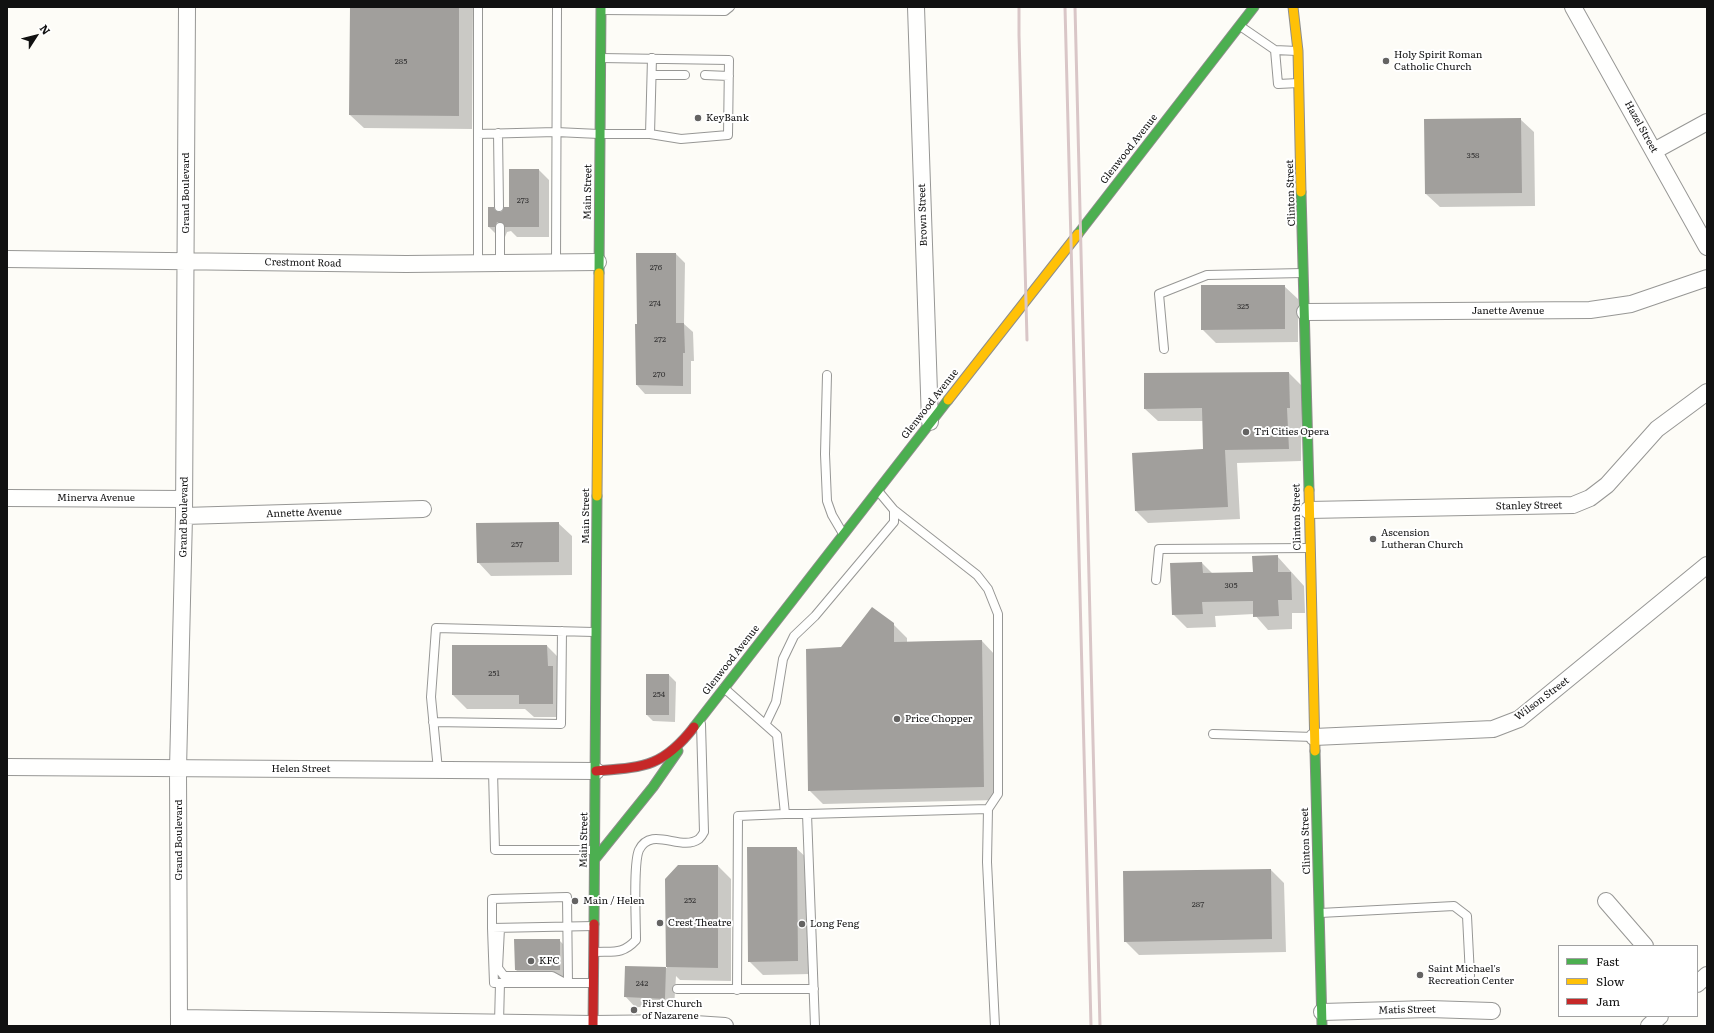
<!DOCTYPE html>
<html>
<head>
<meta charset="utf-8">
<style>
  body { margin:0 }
  #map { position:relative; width:1714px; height:1033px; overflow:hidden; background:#fdfcf7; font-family:Literata,serif }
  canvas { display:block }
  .frame { position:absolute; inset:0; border:8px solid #111; pointer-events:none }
  .legend { position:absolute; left:1558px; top:945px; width:140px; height:72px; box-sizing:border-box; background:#fff; border:1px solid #a0a0a0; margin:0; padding:5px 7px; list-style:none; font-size:12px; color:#111 }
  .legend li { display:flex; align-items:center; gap:8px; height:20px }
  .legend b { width:20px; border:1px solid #a0a0a0 }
  .north { position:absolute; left:16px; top:16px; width:40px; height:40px; -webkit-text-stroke:3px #fff; paint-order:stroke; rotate:54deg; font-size:11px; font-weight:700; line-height:16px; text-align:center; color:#111 }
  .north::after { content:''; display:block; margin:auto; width:14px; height:18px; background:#111; clip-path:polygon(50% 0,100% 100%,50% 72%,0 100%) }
</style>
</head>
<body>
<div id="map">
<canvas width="1714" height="1033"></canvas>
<div class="frame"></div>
<ul class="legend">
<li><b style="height:5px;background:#4caf50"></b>Fast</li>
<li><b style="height:5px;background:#ffc107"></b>Slow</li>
<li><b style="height:5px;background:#c62828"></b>Jam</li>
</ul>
<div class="north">N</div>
</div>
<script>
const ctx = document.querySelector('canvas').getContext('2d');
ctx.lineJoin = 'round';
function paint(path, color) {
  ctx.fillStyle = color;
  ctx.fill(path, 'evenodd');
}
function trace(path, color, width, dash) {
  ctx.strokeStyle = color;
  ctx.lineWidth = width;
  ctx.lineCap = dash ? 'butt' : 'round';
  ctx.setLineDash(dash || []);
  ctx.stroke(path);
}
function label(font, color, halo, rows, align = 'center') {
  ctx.font = font + ' Literata,serif';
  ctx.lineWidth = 4;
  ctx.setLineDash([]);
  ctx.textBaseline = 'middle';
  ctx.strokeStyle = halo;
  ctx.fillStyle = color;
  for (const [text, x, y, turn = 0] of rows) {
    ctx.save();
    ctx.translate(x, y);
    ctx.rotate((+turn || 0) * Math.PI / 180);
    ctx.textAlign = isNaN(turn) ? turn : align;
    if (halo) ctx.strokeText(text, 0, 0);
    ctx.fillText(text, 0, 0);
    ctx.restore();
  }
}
paint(new Path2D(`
  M 351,7 L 473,7 L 472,129 L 364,128 L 350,115 Z
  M 1520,119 L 1534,132 L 1535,206 L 1440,207 L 1426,194 Z
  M 539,170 L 549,180 L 549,237 L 517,237 L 511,231 L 507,232 L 505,237 L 499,237 L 489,227 L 493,208 L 499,213 L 510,208 Z
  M 637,254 L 676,254 L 685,263 L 684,324 L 693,332 L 694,361 L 691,361 L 691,394 L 645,394 L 637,385 Z
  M 1284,286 L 1298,299 L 1298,342 L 1216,343 L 1202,329 Z
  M 1289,373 L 1302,386 L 1301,461 L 1237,463 L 1240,519 L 1148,523 L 1136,511 L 1204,450 L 1204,421 L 1158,421 L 1145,409 Z
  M 558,523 L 572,536 L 572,575 L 491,576 L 478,562 Z
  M 1277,556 L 1304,586 L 1305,613 L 1292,613 L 1292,629 L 1268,630 L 1254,614 L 1215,616 L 1216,627 L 1187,628 L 1173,614 L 1202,563 L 1213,574 L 1254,572 Z
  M 893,624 L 907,638 L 907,642 L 982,641 L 995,655 L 997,800 L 823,804 L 809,790 L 842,648 Z
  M 453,646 L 547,646 L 560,659 L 561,675 L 566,681 L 566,717 L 534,717 L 525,709 L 467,709 L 453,695 Z
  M 647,675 L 669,675 L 676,682 L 675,722 L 653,721 L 647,715 Z
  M 796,848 L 810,861 L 811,974 L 763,975 L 749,961 Z
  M 678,866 L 718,866 L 731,879 L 731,981 L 680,980 L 676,976 L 674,1008 L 635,1007 L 625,996 L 626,967 L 667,968 L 666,879 Z
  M 1271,870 L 1284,883 L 1286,952 L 1139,955 L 1125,941 Z
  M 559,940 L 569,950 L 570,980 L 526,980 L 516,970 Z`), '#0003');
paint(new Path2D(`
  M 350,7 L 459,7 L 459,116 L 349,115 Z
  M 1521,118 L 1522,193 L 1425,194 L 1424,119 Z
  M 509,169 L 539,169 L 539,227 L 505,227 L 500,222 L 497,222 L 495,227 L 488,227 L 488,207 L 494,207 L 495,210 L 499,212 L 502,211 L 504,207 L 509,207 Z
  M 636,253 L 676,253 L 676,323 L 684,323 L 685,353 L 683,353 L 683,386 L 636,385 L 635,324 L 637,324 Z
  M 1201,285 L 1285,285 L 1285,329 L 1201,330 Z
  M 1289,372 L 1290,408 L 1287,408 L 1289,449 L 1225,450 L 1228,507 L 1135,511 L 1132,453 L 1203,449 L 1202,408 L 1144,409 L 1144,373 Z
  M 559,522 L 559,562 L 477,563 L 476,523 Z
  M 1278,555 L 1278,572 L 1291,572 L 1292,600 L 1278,600 L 1279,616 L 1253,617 L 1253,601 L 1202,602 L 1203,614 L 1172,615 L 1170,563 L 1202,562 L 1203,573 L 1253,572 L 1252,556 Z
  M 872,607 L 894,623 L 894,642 L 982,640 L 984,787 L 808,791 L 806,649 L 841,647 Z
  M 452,645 L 547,645 L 548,666 L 553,666 L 553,704 L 519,704 L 519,695 L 452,695 Z
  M 646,674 L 669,674 L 669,715 L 646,715 Z
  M 747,847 L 797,847 L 798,961 L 748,962 Z
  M 678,865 L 718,865 L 718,968 L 666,967 L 665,879 Z
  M 1271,869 L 1272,939 L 1124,942 L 1123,871 Z
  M 514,939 L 560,939 L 560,970 L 515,970 Z
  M 625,966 L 666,967 L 665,999 L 624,997 Z`), '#a19f9c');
const lane = new Path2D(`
  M 478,7 L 478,134
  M 602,10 L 725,11 L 730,7
  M 1240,26 L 1275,50 L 1297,51
  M 1275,50 L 1278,84 L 1299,83
  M 652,75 L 685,75
  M 705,75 L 729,76
  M 498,133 L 499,207
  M 650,134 L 652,58
  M 500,227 L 500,263
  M 556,262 L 557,7
  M 478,263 L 478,134 L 556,132 L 599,134 L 650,134 L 681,139 L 728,135 L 729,60 L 601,58
  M 1164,349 L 1159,294 L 1207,275 L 1303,273
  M 827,375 L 825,454 L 827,501 L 832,515 L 842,532
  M 894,510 L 977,575 L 988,589 L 998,614 L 998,794 L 988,809 L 987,862 L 995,1026
  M 1156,580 L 1159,549 L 1309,548
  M 724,688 L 777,735 L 785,814 L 807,814 L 815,1026
  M 433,722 L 561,724 L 562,631
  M 766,723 L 776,702 L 783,659 L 794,636 L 815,616 L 894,522 L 894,510 L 879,492
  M 1213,734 L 1314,737
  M 438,770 L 431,697 L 436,628 L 594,632
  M 493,771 L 495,850 L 594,850
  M 807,814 L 988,809
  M 1320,913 L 1454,906 L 1467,916 L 1470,976
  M 492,928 L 492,899 L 567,897 L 568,983
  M 500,928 L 498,968 L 504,976 L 552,976 L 563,982
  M 595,952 C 613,951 622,955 636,940 C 636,922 633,863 639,850 C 651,825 681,852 699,839 C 701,837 703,834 704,832 L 701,724
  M 593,983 L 494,983 L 492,928 L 594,926
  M 677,989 L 814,989
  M 737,990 L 738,816 L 785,814
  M 499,1023 L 500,983`);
const street = new Path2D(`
  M 916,7 L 930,422
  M 1573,7 L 1707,247
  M 1654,151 L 1707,122
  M 7,259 L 406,264 L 598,262
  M 1305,312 L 1590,310 L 1631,304 L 1707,278
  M 7,498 L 184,499
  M 1308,510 L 1573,505 L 1590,498 L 1607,485 L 1657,429 L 1707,392
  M 184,516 L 423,509
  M 1314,737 L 1493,729 L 1519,719 L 1707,565
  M 7,767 L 596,771
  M 1606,901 L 1645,946
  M 1697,984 L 1707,975
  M 1322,1012 L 1429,1009 L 1492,1011
  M 179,1018 L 593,1024 L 680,1023 L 725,1026
  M 179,1026 L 178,769 L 184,516 L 187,7
  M 1649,1026 L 1660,1016`);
const fast = new Path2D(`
  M 1301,192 L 1309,490
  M 1078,234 L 1254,7
  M 599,273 L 601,7
  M 694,727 L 948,400
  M 1315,751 L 1322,1026
  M 595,859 L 653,787 L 678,751
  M 594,924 L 597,496`);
const slow = new Path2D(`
  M 1293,7 L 1298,51 L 1301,192
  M 948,400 L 1078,234
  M 1309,490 L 1315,751
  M 597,496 L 599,273`);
const jam = new Path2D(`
  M 596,771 C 644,767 663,767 694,727
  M 593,1026 L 594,924`);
trace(lane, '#979795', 10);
trace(street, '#979795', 18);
trace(fast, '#8e8d8b', 11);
trace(slow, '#8e8d8b', 11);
trace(jam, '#8e8d8b', 11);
trace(lane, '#fffffe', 8);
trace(street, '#fffffe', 16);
trace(fast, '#4caf50', 9);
trace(slow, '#ffc107', 9);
trace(jam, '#c62828', 9);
trace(new Path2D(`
  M 1019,7 L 1019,35 L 1027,340
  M 1065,7 L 1091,1026
  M 1075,7 L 1100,1026`), '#d9c6c7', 3);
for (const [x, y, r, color] of [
  [1386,61,4,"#646362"],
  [698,118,4,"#646362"],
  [1246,432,4,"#646362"],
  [1373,539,4,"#646362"],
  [897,719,4,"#646362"],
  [575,901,4,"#646362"],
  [660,923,4,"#646362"],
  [802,924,4,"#646362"],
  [531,961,4,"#646362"],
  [1420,975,4,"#646362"],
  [634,1010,4,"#646362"]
]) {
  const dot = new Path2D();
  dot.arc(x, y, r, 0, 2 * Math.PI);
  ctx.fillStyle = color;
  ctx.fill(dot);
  trace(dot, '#fff', 1.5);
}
label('8px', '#353434', null, [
  ["285",401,62],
  ["358",1473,156],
  ["273",523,201],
  ["276",656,268],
  ["274",655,304],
  ["325",1243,307],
  ["272",660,340],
  ["270",659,375],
  ["257",517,545],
  ["305",1231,586],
  ["251",494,674],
  ["254",659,695],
  ["252",690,901],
  ["287",1198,905],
  ["242",642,984]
]);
label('10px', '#111', '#fff', [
  ["Holy Spirit Roman",1394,55],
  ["Catholic Church",1394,67],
  ["KeyBank",706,118],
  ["Tri Cities Opera",1254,432],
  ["Ascension",1381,533],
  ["Lutheran Church",1381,545],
  ["Price Chopper",905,719],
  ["Main / Helen",583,901],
  ["Crest Theatre",668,923],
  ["Long Feng",810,924],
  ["KFC",539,961],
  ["Saint Michael's",1428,969],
  ["Recreation Center",1428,981],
  ["First Church",642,1004],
  ["of Nazarene",642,1016]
], 'left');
label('10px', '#111', '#fff', [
  ["Hazel Street",1641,127,61],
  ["Glenwood Avenue",1129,149,-52],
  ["Main Street",588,192,-89],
  ["Grand Boulevard",186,193,-90],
  ["Clinton Street",1291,193,-92],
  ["Brown Street",923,215,-92],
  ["Crestmont Road",303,263,1],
  ["Janette Avenue",1508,311],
  ["Glenwood Avenue",930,404,-52],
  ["Minerva Avenue",96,498],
  ["Stanley Street",1529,506,-1],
  ["Annette Avenue",304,513,-2],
  ["Main Street",586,516,-90],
  ["Grand Boulevard",184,517,-89],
  ["Clinton Street",1297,517,-91],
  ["Glenwood Avenue",731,660,-52],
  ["Wilson Street",1542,699,-37],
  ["Helen Street",301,769],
  ["Grand Boulevard",179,840,-90],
  ["Main Street",584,840,-89],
  ["Clinton Street",1306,841,-92],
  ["Matis Street",1407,1010,-1]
]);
</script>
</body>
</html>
